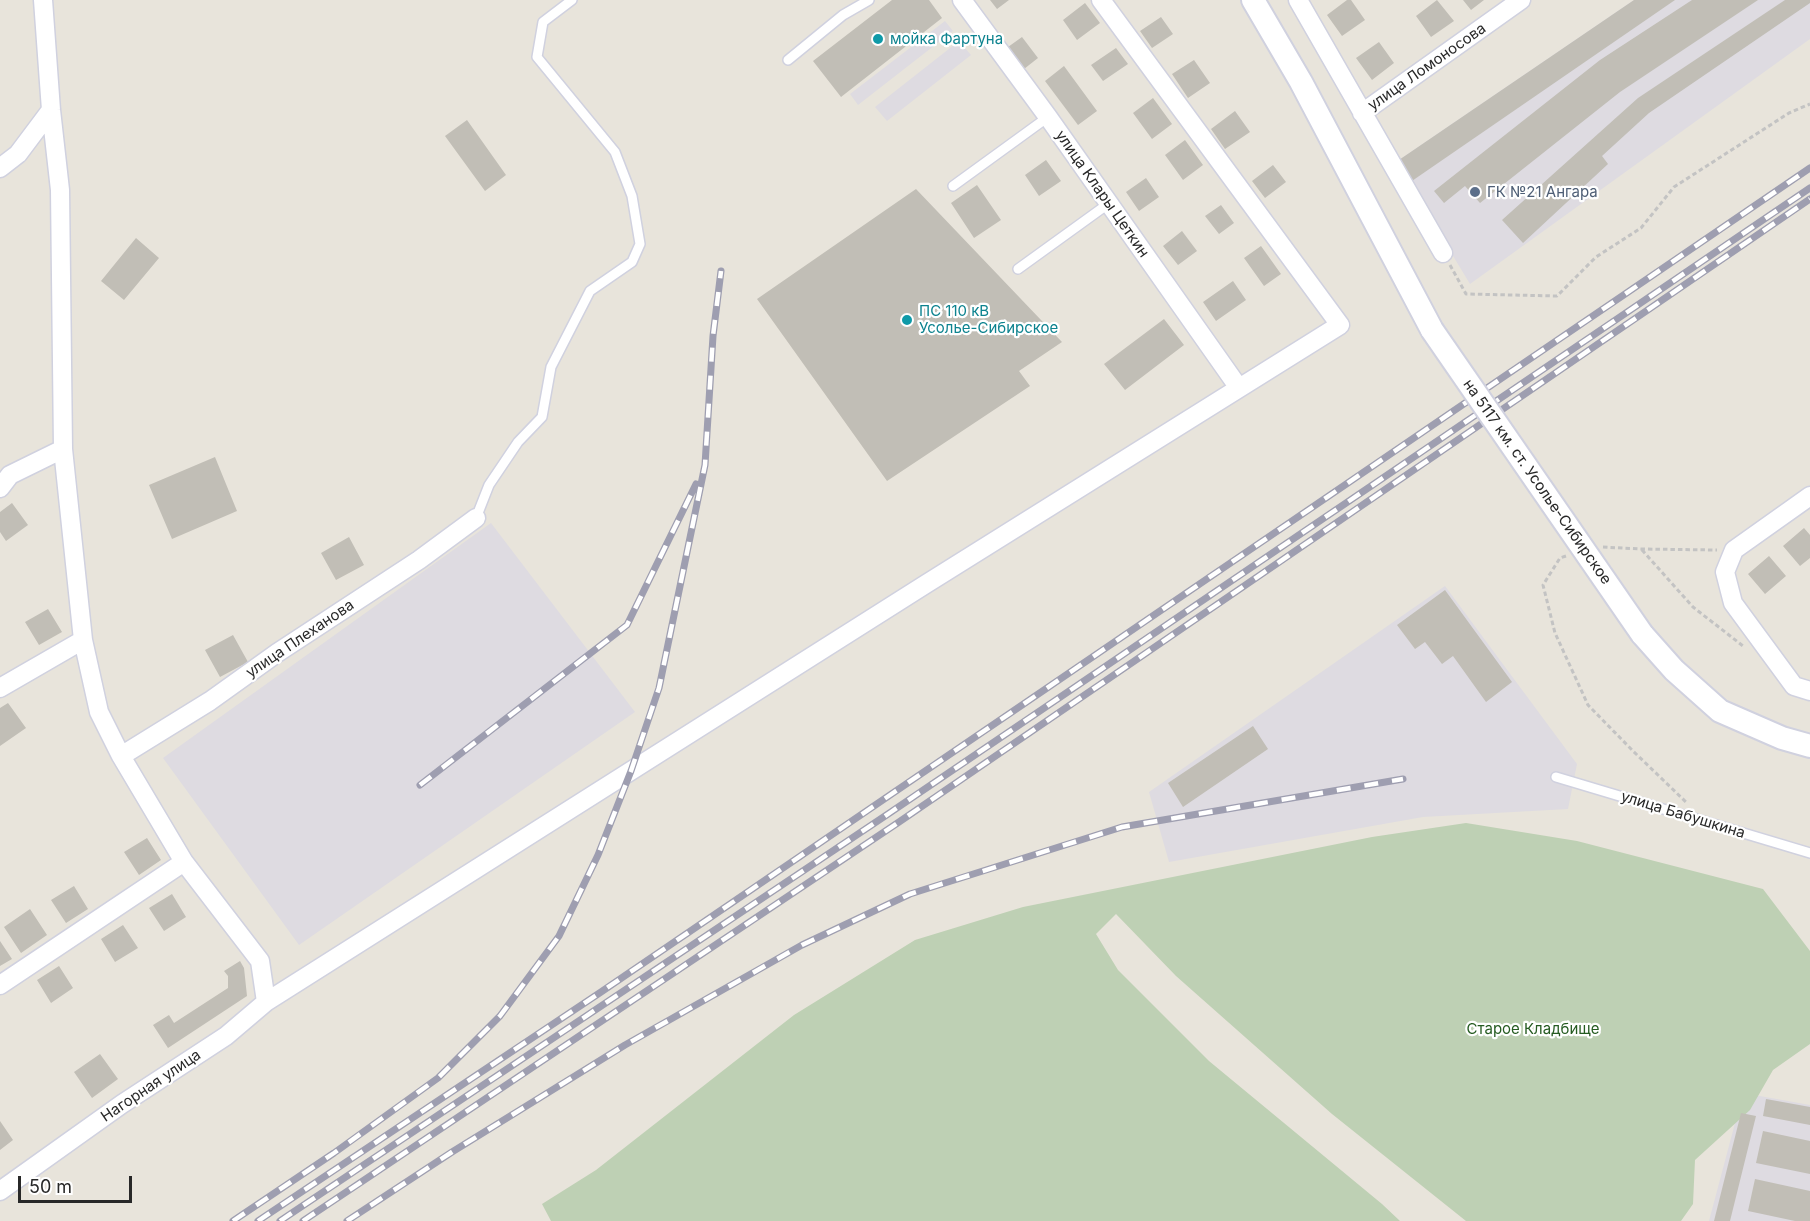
<!DOCTYPE html>
<html>
<head>
<meta charset="utf-8">
<style>
  body { margin:0 }
  #map { position:relative; width:1810px; height:1221px; overflow:hidden; background:#e8e4db; font-family:Inter,sans-serif }
  canvas { display:block }
  .scale { position:absolute; left:18px; top:1176px; width:114px; height:27px; box-sizing:border-box; border:3px solid #282828; border-top:0; padding-left:8px; font-size:18px; line-height:21px; white-space:nowrap; color:#282828; -webkit-text-stroke:4px #fff; paint-order:stroke }
</style>
</head>
<body>
<div id="map">
<canvas width="1810" height="1221"></canvas>
<div class="scale">50 m</div>
</div>
<script>
const ctx = document.querySelector('canvas').getContext('2d');
ctx.lineJoin = 'round';
function paint(path, color) {
  ctx.fillStyle = color;
  ctx.fill(path, 'evenodd');
}
function trace(path, color, width, dash) {
  ctx.strokeStyle = color;
  ctx.lineWidth = width;
  ctx.lineCap = dash ? 'butt' : 'round';
  ctx.setLineDash(dash || []);
  ctx.stroke(path);
}
function label(font, color, halo, rows, align = 'center') {
  ctx.font = font + ' Inter,sans-serif';
  ctx.lineWidth = 4.5;
  ctx.setLineDash([]);
  ctx.textBaseline = 'middle';
  ctx.strokeStyle = halo;
  ctx.fillStyle = color;
  for (const [text, x, y, turn = 0] of rows) {
    ctx.save();
    ctx.translate(x, y);
    ctx.rotate((+turn || 0) * Math.PI / 180);
    ctx.textAlign = isNaN(turn) ? turn : align;
    if (halo) ctx.strokeText(text, 0, 0);
    ctx.fillText(text, 0, 0);
    ctx.restore();
  }
}
paint(new Path2D(`
  M 1634,0 L 1810,0 L 1810,39 L 1470,284 L 1396,162 Z
  M 945,21 L 953,31 L 858,105 L 850,94 Z
  M 959,41 L 971,55 L 887,121 L 875,107 Z
  M 491,523 L 635,712 L 299,945 L 163,758 Z
  M 1445,586 L 1577,764 L 1568,809 L 1423,817 L 1169,862 L 1149,792 Z
  M 1743,1093 L 1810,1105 L 1810,1221 L 1709,1221 Z`), '#dedbe1');
paint(new Path2D(`
  M 1466,823 L 1577,841 L 1763,889 L 1810,951 L 1810,1044 L 1773,1070 L 1750,1110 L 1695,1160 L 1693,1204 L 1681,1221 L 1466,1221 L 1332,1114 L 1176,976 L 1116,914 L 1096,934 L 1118,970 L 1209,1061 L 1382,1204 L 1400,1221 L 551,1221 L 542,1204 L 596,1170 L 794,1015 L 915,940 L 1023,907 L 1372,837 Z`), '#bed0b4');
paint(new Path2D(`
  M 892,0 L 929,0 L 942,18 L 841,97 L 813,61 Z
  M 990,0 L 1009,0 L 997,9 Z
  M 1347,0 L 1351,0 L 1365,20 L 1342,36 L 1327,15 Z
  M 1437,0 L 1454,21 L 1431,37 L 1416,16 Z
  M 1463,0 L 1484,0 L 1471,10 Z
  M 1634,0 L 1675,0 L 1409,183 L 1396,162 Z
  M 1692,0 L 1758,0 L 1620,92 L 1480,203 L 1465,186 L 1444,203 L 1434,191 L 1600,60 Z
  M 1785,0 L 1810,0 L 1810,3 L 1649,113 L 1602,156 L 1608,164 L 1523,243 L 1502,220 L 1638,98 Z
  M 1085,3 L 1100,23 L 1077,40 L 1063,20 Z
  M 1161,17 L 1173,34 L 1152,48 L 1140,31 Z
  M 1022,37 L 1038,58 L 1024,69 L 1008,47 Z
  M 1379,42 L 1394,63 L 1372,80 L 1356,58 Z
  M 1116,48 L 1128,64 L 1103,81 L 1091,65 Z
  M 1194,60 L 1210,83 L 1188,98 L 1172,74 Z
  M 1064,66 L 1097,111 L 1078,125 L 1045,81 Z
  M 1153,98 L 1172,124 L 1152,139 L 1133,113 Z
  M 1235,111 L 1250,132 L 1225,149 L 1211,129 Z
  M 467,120 L 506,175 L 485,191 L 445,136 Z
  M 1185,140 L 1203,165 L 1183,180 L 1165,155 Z
  M 1046,160 L 1061,181 L 1039,196 L 1025,175 Z
  M 1273,165 L 1286,182 L 1265,198 L 1252,181 Z
  M 1146,178 L 1159,197 L 1139,211 L 1126,192 Z
  M 977,185 L 1001,220 L 974,238 L 951,203 Z
  M 916,189 L 1062,342 L 1019,371 L 1030,386 L 887,481 L 757,299 Z
  M 1221,205 L 1234,223 L 1219,234 L 1205,216 Z
  M 1182,231 L 1197,251 L 1178,265 L 1163,246 Z
  M 136,238 L 159,258 L 124,300 L 101,281 Z
  M 1261,246 L 1281,274 L 1264,286 L 1244,258 Z
  M 1233,281 L 1246,300 L 1216,321 L 1203,302 Z
  M 1164,319 L 1184,345 L 1125,390 L 1104,364 Z
  M 215,457 L 237,511 L 172,539 L 149,485 Z
  M 12,503 L 28,525 L 6,541 L 0,532 L 0,512 Z
  M 1804,528 L 1810,535 L 1810,558 L 1800,566 L 1783,546 Z
  M 349,537 L 364,565 L 336,580 L 321,553 Z
  M 1769,556 L 1786,576 L 1765,594 L 1748,574 Z
  M 1445,590 L 1512,682 L 1486,702 L 1453,656 L 1442,664 L 1425,642 L 1415,649 L 1397,625 Z
  M 48,609 L 62,632 L 39,645 L 25,622 Z
  M 233,635 L 248,662 L 220,677 L 205,650 Z
  M 8,703 L 26,728 L 0,746 L 0,708 Z
  M 1253,726 L 1268,749 L 1183,807 L 1168,783 Z
  M 147,838 L 161,860 L 139,875 L 124,852 Z
  M 74,886 L 88,909 L 66,923 L 51,900 Z
  M 172,894 L 186,917 L 164,931 L 149,908 Z
  M 30,909 L 47,935 L 21,953 L 4,927 Z
  M 123,925 L 138,948 L 115,962 L 101,939 Z
  M 0,941 L 12,959 L 0,966 Z
  M 240,961 L 244,968 L 247,996 L 168,1048 L 153,1025 L 169,1015 L 174,1023 L 228,988 L 228,976 L 224,971 Z
  M 59,966 L 73,988 L 51,1003 L 37,980 Z
  M 100,1054 L 118,1079 L 92,1098 L 74,1072 Z
  M 1766,1099 L 1810,1107 L 1810,1125 L 1763,1116 Z
  M 1741,1113 L 1756,1116 L 1730,1221 L 1714,1221 Z
  M 0,1121 L 13,1140 L 0,1150 Z
  M 1763,1131 L 1810,1141 L 1810,1174 L 1756,1163 Z
  M 1755,1179 L 1810,1191 L 1810,1221 L 1795,1221 L 1748,1211 Z`), '#c1beb6');
const service = new Path2D(`
  M 788,60 L 843,15 L 869,0
  M 953,186 L 1048,117
  M 1018,269 L 1108,204
  M 476,518 L 489,485 L 518,442 L 542,417 L 551,367 L 590,291 L 632,262 L 640,244 L 632,196 L 615,152 L 537,57 L 543,22 L 572,0
  M 1556,777 L 1810,853`);
const minor = new Path2D(`
  M 962,0 L 1048,117 L 1239,388
  M 1298,0 L 1443,253
  M 1362,113 L 1521,0
  M 0,168 L 18,154 L 51,110
  M 0,488 L 10,475 L 63,449
  M 1810,496 L 1734,550 L 1725,572 L 1733,603 L 1794,686 L 1810,691
  M 0,688 L 83,640
  M 121,756 L 210,701 L 277,653 L 419,560 L 476,518
  M 0,985 L 184,862
  M 266,1002 L 926,584 L 1340,325 L 1101,0
  M 0,1191 L 122,1104 L 226,1036 L 266,1002 L 260,961 L 184,862 L 121,756 L 99,712 L 83,640 L 63,449 L 60,190 L 51,110 L 43,0`);
const tertiary = new Path2D(`
  M 1253,0 L 1301,82 L 1432,330
  M 1642,634 L 1674,670 L 1720,711 L 1782,738 L 1810,746`);
trace(service, '#d0d1df', 12);
trace(minor, '#d0d1df', 21);
trace(tertiary, '#d0d1df', 26);
trace(new Path2D(`
  M 1450,265 L 1466,294 L 1557,296 L 1596,257 L 1641,228 L 1674,187 L 1789,113 L 1810,104
  M 1603,547 L 1641,549 L 1717,550
  M 1642,550 L 1693,607 L 1743,646
  M 1566,556 L 1560,558 L 1543,585 L 1555,633 L 1588,705 L 1633,751 L 1687,803`), '#c3c3c3', 3, [4.5, 3]);
trace(service, '#fff', 9);
trace(minor, '#fff', 18);
trace(tertiary, '#fff', 22);
const rail = new Path2D(`
  M 420,785 L 627,625 L 696,484
  M 233,1221 L 334,1153 L 438,1078 L 500,1016 L 559,936 L 598,855 L 631,771 L 659,688 L 705,465 L 713,336 L 721,271
  M 258,1221 L 601,992 L 1810,168
  M 280,1221 L 891,812 L 1810,188
  M 303,1221 L 899,822 L 1810,199
  M 347,1221 L 452,1152 L 625,1045 L 802,945 L 910,894 L 1122,827 L 1403,779`);
trace(rail, '#9e9eb0', 7);
trace(rail, '#fff', 4.5, [14]);
const tertiaryBridge = new Path2D(`
  M 1432,330 L 1642,634`);
trace(tertiaryBridge, '#d0d1df', 26, []);
trace(tertiaryBridge, '#fff', 22);
for (const [x, y, r, color] of [
  [878,39,6,"#0f9aa8"],
  [1475,192,6,"#5c6f8a"],
  [907,320,6,"#0f9aa8"]
]) {
  const dot = new Path2D();
  dot.arc(x, y, r, 0, 2 * Math.PI);
  ctx.fillStyle = color;
  ctx.fill(dot);
  trace(dot, '#fff', 2);
}
label('15px', '#0d838f', '#fff', [
  ["мойка Фартуна",890,39],
  ["ПС 110 кВ",919,311],
  ["Усолье-Сибирское",919,328]
], 'left');
label('15px', '#282828', '#fff', [
  ["улица Ломоносова",1427,67,-35],
  ["улица Клары Цеткин",1102,194,55],
  ["на 5117 км. ст. Усолье-Сибирское",1537,482,55],
  ["улица Плеханова",300,639,-34],
  ["улица Бабушкина",1683,815,17],
  ["Нагорная улица",151,1086,-34]
]);
label('15px', '#4e5e75', '#fff', [
  ["ГК №21 Ангара",1487,192]
], 'left');
label('15px', '#255b21', '#fff', [
  ["Старое Кладбище",1533,1029]
]);
</script>
</body>
</html>
